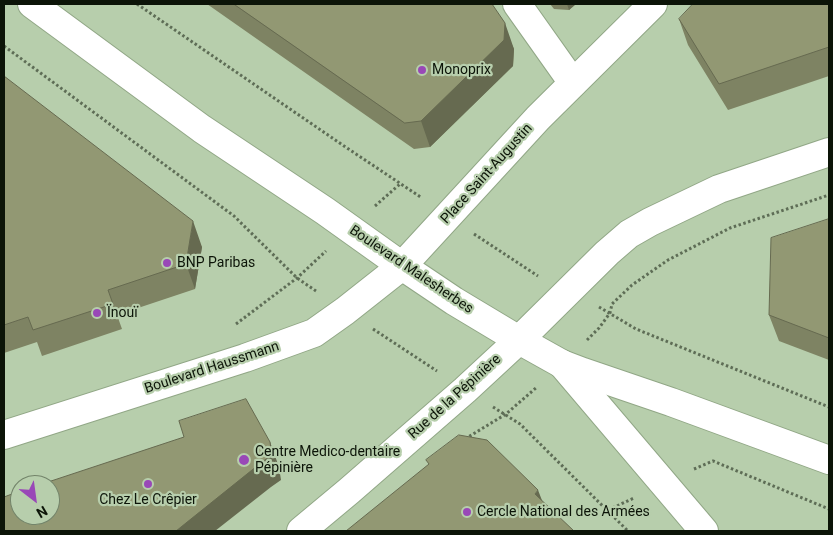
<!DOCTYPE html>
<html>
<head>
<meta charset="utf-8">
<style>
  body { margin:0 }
  #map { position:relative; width:833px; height:535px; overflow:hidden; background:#b7ceac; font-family:Roboto,sans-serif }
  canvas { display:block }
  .frame { position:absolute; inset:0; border:5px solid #0c1408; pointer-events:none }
  .north { position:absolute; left:10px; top:475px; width:50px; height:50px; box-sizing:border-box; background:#b7ceac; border:1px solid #73846a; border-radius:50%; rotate:150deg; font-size:14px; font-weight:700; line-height:20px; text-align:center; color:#0c1408 }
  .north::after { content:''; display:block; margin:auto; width:18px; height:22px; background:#9948b7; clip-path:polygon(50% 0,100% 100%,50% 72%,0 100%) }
</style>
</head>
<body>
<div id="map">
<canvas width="833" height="535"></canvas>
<div class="frame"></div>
<div class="north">N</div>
</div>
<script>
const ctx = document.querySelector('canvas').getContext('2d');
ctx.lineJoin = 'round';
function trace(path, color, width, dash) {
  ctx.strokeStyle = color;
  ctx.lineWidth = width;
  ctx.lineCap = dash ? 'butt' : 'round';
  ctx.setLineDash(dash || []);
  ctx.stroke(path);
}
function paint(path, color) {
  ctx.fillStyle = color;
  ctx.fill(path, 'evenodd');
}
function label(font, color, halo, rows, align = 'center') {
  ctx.font = font + ' Roboto,sans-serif';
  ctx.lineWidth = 4.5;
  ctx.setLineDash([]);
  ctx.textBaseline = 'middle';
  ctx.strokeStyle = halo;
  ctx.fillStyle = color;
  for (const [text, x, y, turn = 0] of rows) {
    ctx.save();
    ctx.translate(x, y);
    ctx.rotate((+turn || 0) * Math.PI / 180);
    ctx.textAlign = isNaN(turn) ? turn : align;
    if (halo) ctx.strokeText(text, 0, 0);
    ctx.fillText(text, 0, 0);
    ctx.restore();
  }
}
const street = new Path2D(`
  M 517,4 L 573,83
  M 562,364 L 704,531`);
const secondary = new Path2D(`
  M 402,266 L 538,118 L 653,4
  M 301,531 L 349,491 L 465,390 L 519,340`);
const primary = new Path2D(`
  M 32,4 L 202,129 L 325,211 L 402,266 L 454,301 L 519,340 L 562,364 L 583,372 L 671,402 L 829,460
  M 519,340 L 607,253 L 629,234 L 650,222 L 719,189 L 829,152
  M 4,435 L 245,358 L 314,333 L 345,311 L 402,266`);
trace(street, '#91a786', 30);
trace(secondary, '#91a786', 30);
trace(primary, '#91a786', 30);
trace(new Path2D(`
  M 137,4 L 344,146 L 422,198
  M 4,46 L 234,216 L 297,278 L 316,291
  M 375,206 L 400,184
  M 474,234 L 538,276
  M 599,307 L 636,329 L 829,407
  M 236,324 L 297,278 L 326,251
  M 373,329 L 437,371
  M 587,340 L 599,328 L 610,313 L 612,304 L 632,285 L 668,260 L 730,228 L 829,195
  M 493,407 L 520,424 L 628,531
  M 465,439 L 506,414 L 537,387
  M 694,469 L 713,461 L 829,509
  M 608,510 L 634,498`), '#5e6d56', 3, [2.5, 2.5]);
trace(street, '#fff', 28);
trace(secondary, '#fff', 28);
trace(primary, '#fff', 28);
paint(new Path2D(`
  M 207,4 L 492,4 L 514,49 L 513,66 L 430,147 L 414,149 Z
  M 550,4 L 576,4 L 569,10 L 554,9 Z
  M 829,4 L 829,76 L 728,110 L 688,45 L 679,19 Z
  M 4,76 L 202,247 L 195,289 L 117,315 L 122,329 L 42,356 L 37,342 L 4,353 Z
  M 829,219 L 829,360 L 779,341 L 769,315 Z`), '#7e8363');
paint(new Path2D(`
  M 567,4 L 576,4 L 569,10 Z
  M 505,23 L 514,49 L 513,66 L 430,147 L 421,121 Z
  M 193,221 L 202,247 L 195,289 L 186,264 Z
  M 270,442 L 279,467 L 281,480 L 271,487 L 215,531 L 176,531 Z
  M 538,490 L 548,516 L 535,494 Z`), '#666a50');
const building = new Path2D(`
  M 234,4 L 492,4 L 505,23 L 504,40 L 421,121 L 405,123 Z
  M 693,4 L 829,4 L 829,47 L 719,84 L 679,19 Z
  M 4,76 L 193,221 L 186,264 L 108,290 L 113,304 L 33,330 L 28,317 L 4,325 Z
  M 829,219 L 829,338 L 769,315 L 771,238 Z
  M 246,399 L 270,442 L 272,455 L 262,462 L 176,531 L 4,531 L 4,497 L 20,491 L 20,515 L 50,515 L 50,485 L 39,485 L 184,437 L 179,421 Z
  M 459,435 L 487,440 L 538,490 L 535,494 L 574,531 L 346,531 L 429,464 L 426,460 Z`);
paint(building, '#929873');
trace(building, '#666a50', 1);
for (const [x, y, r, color] of [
  [422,70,5,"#9948b7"],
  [167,263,5,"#9948b7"],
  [97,313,5,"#9948b7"],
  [244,460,6,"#9948b7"],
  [148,484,5,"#9948b7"],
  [467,512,5,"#9948b7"]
]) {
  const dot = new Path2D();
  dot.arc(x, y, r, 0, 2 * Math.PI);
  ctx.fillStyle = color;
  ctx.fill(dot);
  trace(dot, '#b7ceac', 2);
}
label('14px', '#0c1408', '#b7ceac', [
  ["Monoprix",432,70],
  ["BNP Paribas",177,263],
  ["Ïnouï",107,313],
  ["Centre Medico-dentaire",255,452],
  ["Pépinière",255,468],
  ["Chez Le Crêpier",148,500,"center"],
  ["Cercle National des Armées",477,512]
], 'left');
label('14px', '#0c1408', '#b7ceac', [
  ["Place Saint-Augustin",487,174,-48],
  ["Boulevard Malesherbes",411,270,34],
  ["Boulevard Haussmann",212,368,-18],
  ["Rue de la Pépinière",455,397,-42]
]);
</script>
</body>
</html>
